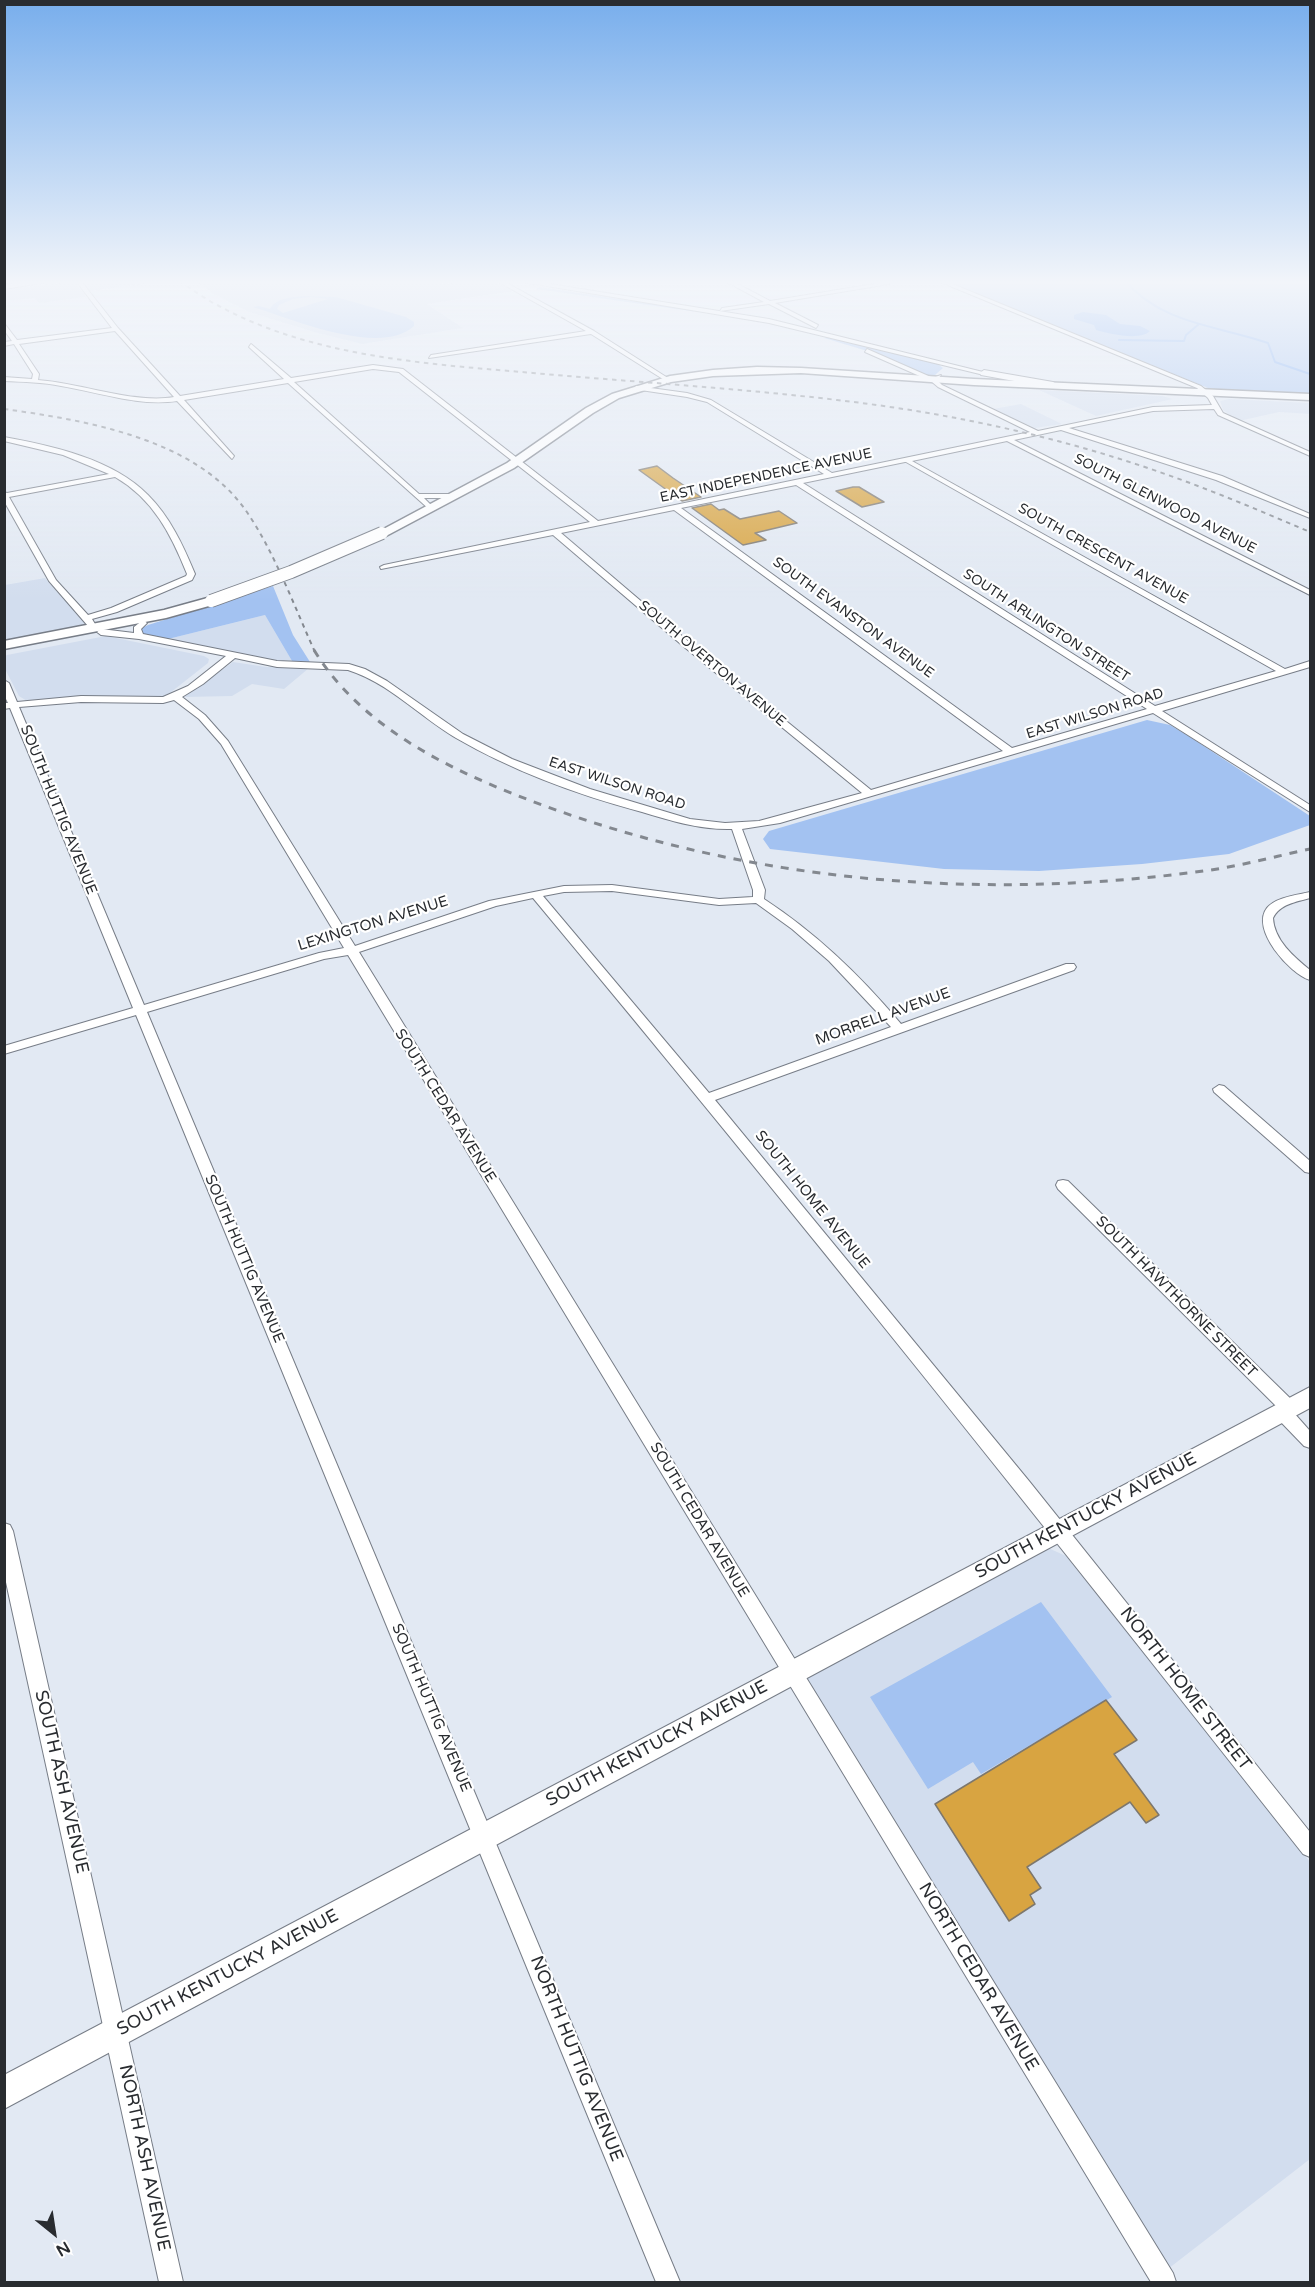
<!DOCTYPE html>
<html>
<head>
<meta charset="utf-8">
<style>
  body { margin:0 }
  #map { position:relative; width:1315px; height:2287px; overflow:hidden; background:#e2e9f3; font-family:"Varela Round",sans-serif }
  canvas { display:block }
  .frame { position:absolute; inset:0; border:6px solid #292c30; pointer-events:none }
  .north { position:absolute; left:24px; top:2203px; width:60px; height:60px; -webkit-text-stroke:4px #fff; paint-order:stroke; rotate:150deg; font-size:16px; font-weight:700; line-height:24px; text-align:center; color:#292c30 }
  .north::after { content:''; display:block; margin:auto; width:21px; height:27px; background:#292c30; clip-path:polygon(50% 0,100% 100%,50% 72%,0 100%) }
</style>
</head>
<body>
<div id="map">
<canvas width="1315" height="2287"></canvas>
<div class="frame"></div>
<div class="north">N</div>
</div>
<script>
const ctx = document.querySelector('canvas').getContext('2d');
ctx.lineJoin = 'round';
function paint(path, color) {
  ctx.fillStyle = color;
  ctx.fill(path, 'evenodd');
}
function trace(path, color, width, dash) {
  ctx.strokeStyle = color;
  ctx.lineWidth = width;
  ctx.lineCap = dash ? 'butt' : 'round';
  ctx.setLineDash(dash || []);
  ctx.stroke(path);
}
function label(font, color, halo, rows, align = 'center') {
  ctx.font = font + ' "Varela Round",sans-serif';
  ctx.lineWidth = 4.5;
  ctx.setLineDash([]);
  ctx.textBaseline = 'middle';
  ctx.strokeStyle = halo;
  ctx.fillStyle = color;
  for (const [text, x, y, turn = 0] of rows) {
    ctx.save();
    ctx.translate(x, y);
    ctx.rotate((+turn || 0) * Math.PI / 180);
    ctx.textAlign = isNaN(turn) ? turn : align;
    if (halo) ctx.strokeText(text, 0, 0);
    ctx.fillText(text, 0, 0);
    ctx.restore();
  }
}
paint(new Path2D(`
  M 83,281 L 162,281 L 89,291 Z
  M 196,281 L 439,281 L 443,284 L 493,281 L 514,291 L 427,304 L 463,328 L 362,344 L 314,332 L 249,312 L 214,294 Z
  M 73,282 L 76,283 L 86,297 L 39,303 L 35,298 L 5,301 L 6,289 Z
  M 1039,390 L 1162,396 L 1173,399 L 1096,416 Z
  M 1229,399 L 1310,403 L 1310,414 L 1279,412 L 1239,421 L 1223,410 L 1220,401 Z
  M 1021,404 L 1062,424 L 1035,428 L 993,409 Z
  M 45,578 L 85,624 L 81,627 L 5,643 L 5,585 Z
  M 265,615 L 292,661 L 268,660 L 164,640 Z
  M 106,636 L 204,656 L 209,659 L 208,663 L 166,696 L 80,697 L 27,701 L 19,696 L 5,669 L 5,656 L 7,655 Z
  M 233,662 L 266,667 L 309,668 L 284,689 L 252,684 L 232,696 L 184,697 Z
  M 1046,1547 L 1066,1556 L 1310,1862 L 1310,2159 L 1164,2272 L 801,1675 Z`), '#d2ddee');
paint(new Path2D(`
  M 944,281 L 1310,281 L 1310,396 L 1229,391 L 1208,388 Z
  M 540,287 L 686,309 L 697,312 L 536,289 Z
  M 304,296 L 336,297 L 406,317 L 414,322 L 414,326 C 380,357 292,319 253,307 L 259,306 L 270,309 C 276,298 292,297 304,296 ZM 311,297 L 328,299 L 283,313 L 277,309 L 279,305 L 293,299 Z
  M 829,337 L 938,364 L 943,368 L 935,375 L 929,376 L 874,353 L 824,338 Z
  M 273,586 L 293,635 L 310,662 L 292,661 L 265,615 L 164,640 L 140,634 L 140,629 L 148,625 Z
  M 1147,720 L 1170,725 L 1190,737 L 1310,816 L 1310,825 L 1229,854 L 1142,864 L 1039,871 L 944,869 L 770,849 L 763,839 L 769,831 Z
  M 1041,1602 L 1112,1697 L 981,1774 L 973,1762 L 928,1789 L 870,1697 Z`), '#a3c2f1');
paint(new Path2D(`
  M 1083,312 L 1106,315 L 1120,324 L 1140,326 L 1150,331 C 1140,341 1110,334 1096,330 L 1094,325 L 1074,319 L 1074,315 Z`), '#70a4f3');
trace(new Path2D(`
  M 1125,281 C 1164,325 1216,325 1268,343 L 1275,362 L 1310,374
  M 1119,340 L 1184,341 L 1186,335 L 1199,324`), '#70a4f3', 2);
const building = new Path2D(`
  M 657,466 L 673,478 L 701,497 L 682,501 L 639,470 Z
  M 853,487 L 859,487 L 884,502 L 862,507 L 836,491 Z
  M 711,504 L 719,510 L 724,509 L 740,519 L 779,511 L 797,523 L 755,533 L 766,540 L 743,545 L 692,508 Z
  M 1106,1700 L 1137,1740 L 1114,1754 L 1159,1815 L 1146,1823 L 1130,1802 L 1027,1867 L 1041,1888 L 1030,1895 L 1035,1904 L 1009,1921 L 935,1804 Z`);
paint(building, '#d8a441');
trace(building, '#7d776d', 1.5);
const street = new Path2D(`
  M 76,281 L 81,281 L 118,328 L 180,396 L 284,379 L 249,347 L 251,344 L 291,378 L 373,365 L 403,369 L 598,521 L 824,474 L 707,402 L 687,397 L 634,389 L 636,386 L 687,393 L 711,400 L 832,473 L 1030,432 L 938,387 L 931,381 L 865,352 L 867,349 L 933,378 L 941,375 L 937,380 L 942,385 L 1038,431 L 1153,407 L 1212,405 L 1208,398 L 1197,388 L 938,281 L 945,281 L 1201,386 L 1213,396 L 1223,413 L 1310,452 L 1310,456 L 1308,455 L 1218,415 L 1214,409 L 1153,411 L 1069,428 L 1222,476 L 1310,514 L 1310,518 L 1216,480 L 1061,430 L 1014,440 L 1310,590 L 1310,595 L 1007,441 L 912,461 L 1285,669 L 1310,661 L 1310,667 L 1162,711 L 1310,805 L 1310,812 L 1153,713 L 780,823 L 742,829 L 765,890 L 764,899 C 816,933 861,976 901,1024 L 1066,964 L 1074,964 L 1076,967 L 1074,970 L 715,1100 L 1029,1481 L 1310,1832 L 1310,1857 L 1303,1854 C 1050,1533 795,1212 533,898 L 496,906 L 359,952 L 1173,2273 L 1176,2282 L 1151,2282 L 348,955 L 324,959 L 147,1012 L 680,2282 L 656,2282 L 136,1015 L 4,1054 L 4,1046 L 133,1008 L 10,708 L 4,709 L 4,703 L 8,703 L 4,695 L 4,680 L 9,683 L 17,702 L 81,696 L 163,697 L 188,686 L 226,656 L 139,639 L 101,635 L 97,632 L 101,629 L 134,633 L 134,627 L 143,620 L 147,623 L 141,629 L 143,634 L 277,661 L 349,664 L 365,669 L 387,681 L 463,734 L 512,759 L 590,789 L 690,819 L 725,823 L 759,821 L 862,793 L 683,646 L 553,535 L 381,569 L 380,567 L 384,565 L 590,522 L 399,372 L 373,369 L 294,382 L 419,494 L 452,494 L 456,496 L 452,498 L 424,498 L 434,508 L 430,510 L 288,383 L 184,400 L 234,456 L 232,459 L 177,401 C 139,407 98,392 61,386 C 43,382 23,382 4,381 L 4,377 L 32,379 L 33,374 L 14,344 L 4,346 L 4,342 L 12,341 L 4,330 L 4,323 L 17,340 L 112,328 ZM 115,331 L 174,397 C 134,404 81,383 38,380 L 39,374 L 19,344 ZM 905,462 L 906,462 L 1276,671 L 1155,706 L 803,483 ZM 796,485 L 1147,709 L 1012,748 L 681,508 ZM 674,510 L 1003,751 L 871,790 L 689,642 L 561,533 ZM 235,658 L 277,667 L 348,670 C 389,683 419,716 456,738 C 513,771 578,795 642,812 C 672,821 701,830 732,829 L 753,890 L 753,897 L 719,899 L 612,885 L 564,886 L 489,901 L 355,946 L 228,741 L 205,715 L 182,697 L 203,684 ZM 174,700 L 199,719 L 221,744 L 344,948 L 319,953 L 144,1005 L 19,707 L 81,702 L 163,703 ZM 612,891 L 719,905 L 756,903 L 792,929 L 829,961 L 891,1027 L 709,1093 L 543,896 L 564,892 Z
  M 497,281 L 503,281 L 594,331 L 671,380 L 666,381 L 591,334 L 429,358 L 431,355 L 586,331 Z
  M 517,281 L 531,281 L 769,319 L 987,373 L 984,375 L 769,323 Z
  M 725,281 L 732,281 L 770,301 L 886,282 L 889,284 L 775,303 L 818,325 L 816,328 L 769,304 L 720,311 L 722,308 L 764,302 Z
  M 4,437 C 53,446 113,459 148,495 C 170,517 183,545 195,574 L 192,580 L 117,612 L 92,619 L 95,624 L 88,626 L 49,581 L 4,501 L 4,492 L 7,493 L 109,474 L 63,455 L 4,441 ZM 115,477 C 153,499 171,534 187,574 L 186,576 L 111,608 L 88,615 L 56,580 L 9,497 Z
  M 1310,892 L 1310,898 C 1296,902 1280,904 1273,918 C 1274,940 1294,957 1310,970 L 1310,980 C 1290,974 1250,929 1267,908 C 1276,897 1297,895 1310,892 Z
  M 1219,1085 L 1224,1086 L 1310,1161 L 1310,1173 L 1305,1172 L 1214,1092 L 1213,1089 Z
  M 1063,1180 L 1068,1181 L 1295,1403 L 1297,1408 L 1294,1413 L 1310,1431 L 1310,1448 L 1304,1446 L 1276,1417 L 1274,1412 L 1277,1407 L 1058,1189 L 1056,1185 L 1058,1181 Z
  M 4,1523 L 10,1525 L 13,1531 L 183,2282 L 159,2282 L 4,1573 Z`);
const secondary = new Path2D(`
  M 30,281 L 54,281 L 4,289 L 4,285 Z
  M 984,370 L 1053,382 L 1058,385 L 1053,388 L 981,375 L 980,373 Z
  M 1310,1387 L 1310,1408 L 4,2109 L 4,2075 Z`);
const primary = new Path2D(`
  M 757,367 L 801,368 L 974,379 L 1310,394 L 1310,400 L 974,385 L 801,373 L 713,376 L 671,382 L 619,398 L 593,413 L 514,468 L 386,536 L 382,537 L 376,533 L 507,463 L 586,408 L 612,394 L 670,376 L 713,370 Z
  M 211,597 L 216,598 L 217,601 L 216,604 L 166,618 L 4,649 L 4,641 L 164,610 Z`);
trace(street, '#777d87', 2);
trace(secondary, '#777d87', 2);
trace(primary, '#777d87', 3);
paint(street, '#fff');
paint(secondary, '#fff');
paint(primary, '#fff');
trace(new Path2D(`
  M 179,281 C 192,289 205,299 219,306 C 313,357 428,364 533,373 C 634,382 736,388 837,400 C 950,413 1061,437 1168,475 C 1216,492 1263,512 1310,532
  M 4,409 C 84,420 193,438 244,508 C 273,548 294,606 315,652`), '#83888f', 2, [4.5, 4.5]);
trace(new Path2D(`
  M 314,650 C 361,727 448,769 529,800 C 746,883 981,902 1211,870 C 1244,865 1277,856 1310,849`), '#83888f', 3, [8, 8]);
const primaryBridge = new Path2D(`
  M 211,601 L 291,572 L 382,533`);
trace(primaryBridge, '#777d87', 14, []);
trace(primaryBridge, '#fff', 12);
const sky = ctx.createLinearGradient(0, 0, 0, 601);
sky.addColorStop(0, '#78aeec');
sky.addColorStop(0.47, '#f2f5fa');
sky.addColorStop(1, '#f2f5fa00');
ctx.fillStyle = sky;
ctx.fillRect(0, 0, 1315, 601);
label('14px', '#292c30', '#fff', [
  ["EAST INDEPENDENCE AVENUE",766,476,-12],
  ["SOUTH GLENWOOD AVENUE",1165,504,27],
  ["SOUTH CRESCENT AVENUE",1103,554,29],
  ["SOUTH EVANSTON AVENUE",853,618,36],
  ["SOUTH ARLINGTON STREET",1046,626,33],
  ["SOUTH OVERTON AVENUE",712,664,40],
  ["EAST WILSON ROAD",1095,714,-17],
  ["EAST WILSON ROAD",617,784,18]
]);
label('15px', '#292c30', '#fff', [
  ["SOUTH HUTTIG AVENUE",58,810,68],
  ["LEXINGTON AVENUE",373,924,-17],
  ["MORRELL AVENUE",883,1017,-20],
  ["SOUTH CEDAR AVENUE",445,1106,58],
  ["SOUTH HOME AVENUE",812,1200,51],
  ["SOUTH HUTTIG AVENUE",244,1259,67],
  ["SOUTH HAWTHORNE STREET",1176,1297,45],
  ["SOUTH CEDAR AVENUE",699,1520,59],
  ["SOUTH HUTTIG AVENUE",431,1708,67]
]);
label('18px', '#292c30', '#fff', [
  ["SOUTH KENTUCKY AVENUE",1086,1516,-28],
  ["NORTH HOME STREET",1185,1689,52],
  ["SOUTH KENTUCKY AVENUE",657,1744,-28],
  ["SOUTH ASH AVENUE",61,1782,77],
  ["SOUTH KENTUCKY AVENUE",228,1973,-28],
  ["NORTH CEDAR AVENUE",978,1977,59],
  ["NORTH HUTTIG AVENUE",576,2059,68],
  ["NORTH ASH AVENUE",144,2158,78]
]);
</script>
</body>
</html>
